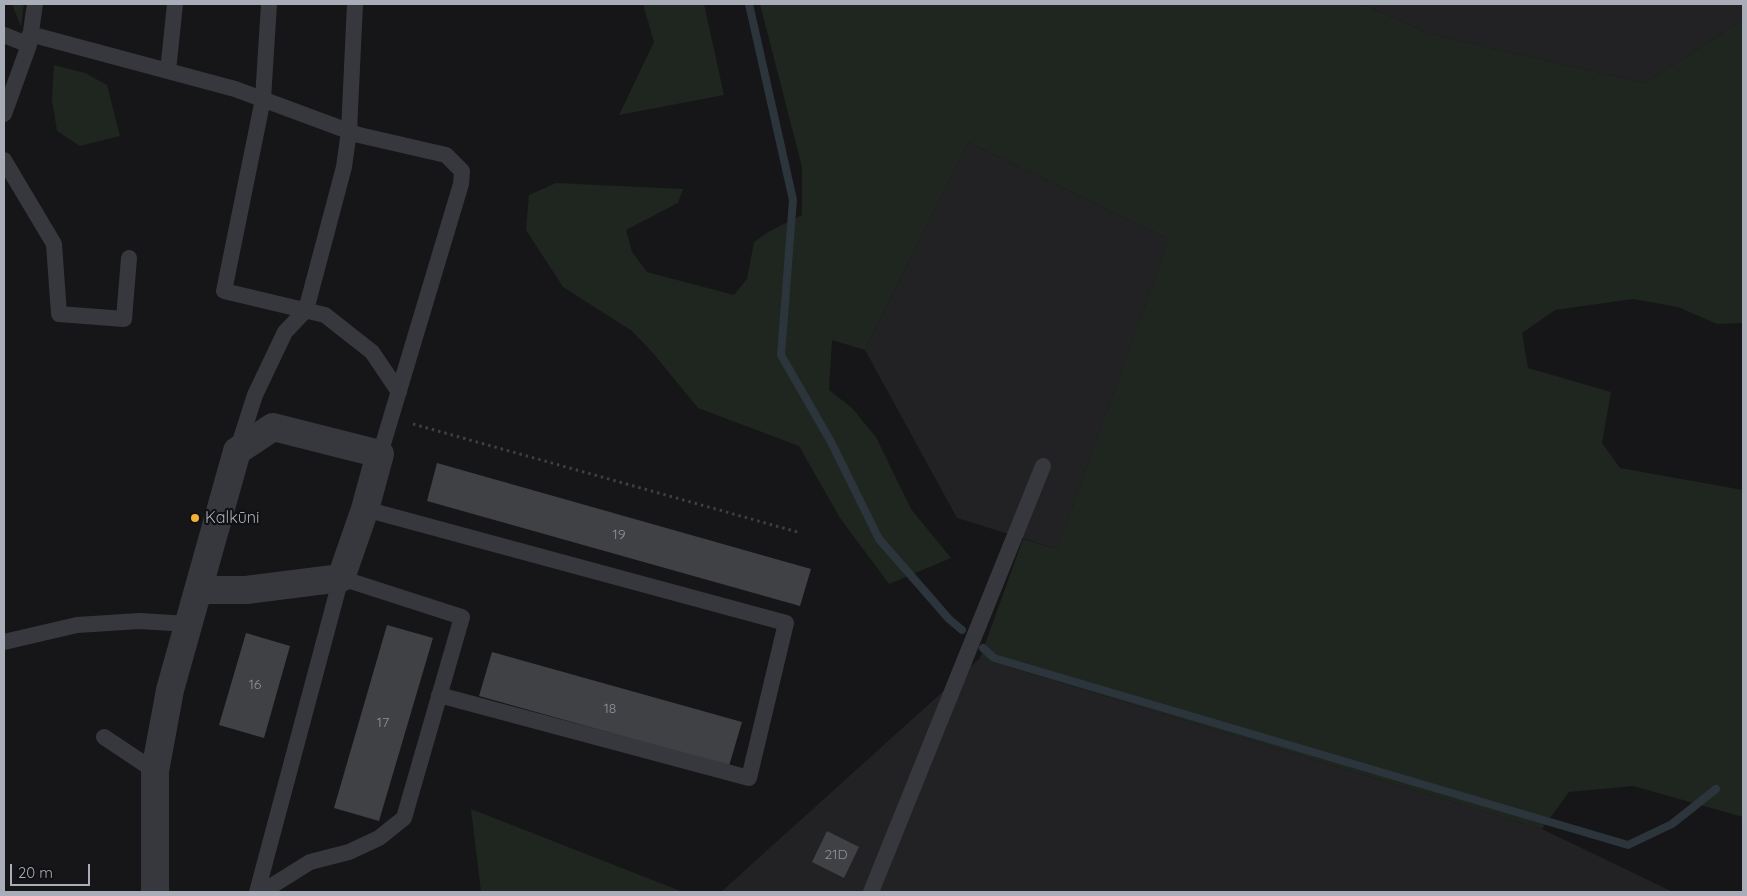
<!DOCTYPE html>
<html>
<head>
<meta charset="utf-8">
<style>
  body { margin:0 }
  #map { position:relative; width:1747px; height:896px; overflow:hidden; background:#161618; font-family:Quicksand,sans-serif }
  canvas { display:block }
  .frame { position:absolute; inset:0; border:5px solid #a8adb8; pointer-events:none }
  .scale { position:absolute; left:10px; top:864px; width:80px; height:22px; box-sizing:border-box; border:2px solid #a8adb8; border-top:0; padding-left:6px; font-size:15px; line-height:18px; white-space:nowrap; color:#a8adb8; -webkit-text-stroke:4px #111113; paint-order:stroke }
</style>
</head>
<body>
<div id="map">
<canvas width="1747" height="896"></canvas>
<div class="frame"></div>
<div class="scale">20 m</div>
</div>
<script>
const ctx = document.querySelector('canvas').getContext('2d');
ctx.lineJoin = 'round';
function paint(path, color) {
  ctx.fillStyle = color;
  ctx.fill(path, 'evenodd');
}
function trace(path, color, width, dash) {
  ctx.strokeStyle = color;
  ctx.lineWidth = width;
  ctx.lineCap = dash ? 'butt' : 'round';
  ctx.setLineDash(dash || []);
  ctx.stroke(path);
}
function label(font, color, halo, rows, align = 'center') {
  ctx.font = font + ' Quicksand,sans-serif';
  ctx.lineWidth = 4.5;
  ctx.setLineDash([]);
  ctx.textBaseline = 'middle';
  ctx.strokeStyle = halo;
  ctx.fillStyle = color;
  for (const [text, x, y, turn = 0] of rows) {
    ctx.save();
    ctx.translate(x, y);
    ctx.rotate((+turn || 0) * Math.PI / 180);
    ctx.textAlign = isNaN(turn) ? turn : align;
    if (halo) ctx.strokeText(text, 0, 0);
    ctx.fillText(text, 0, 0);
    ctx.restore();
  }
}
paint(new Path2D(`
  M 1362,4 L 1743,4 L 1743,20 L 1645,83 L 1430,34 Z
  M 968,142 L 1169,239 L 1057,549 L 957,518 L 865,350 Z
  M 980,658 L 1542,829 L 1673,892 L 721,892 Z`), '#222225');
paint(new Path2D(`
  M 12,4 L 24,4 L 21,27 Z
  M 643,4 L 704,4 L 724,95 L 619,115 L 654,42 Z
  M 760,4 L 1362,4 L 1430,34 L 1645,83 L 1743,20 L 1743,323 L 1717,324 L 1678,307 L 1633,299 L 1555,310 L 1522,333 L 1528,368 L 1611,392 L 1602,443 L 1620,468 L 1743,490 L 1743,817 L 1633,786 L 1569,792 L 1542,829 L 980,658 L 1023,539 L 1057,549 L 1169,239 L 968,142 L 865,350 L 832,340 L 829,390 L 852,408 L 876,437 L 911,509 L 951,558 L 889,584 L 840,518 L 799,446 L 698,408 L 652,352 L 632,331 L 563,287 L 526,230 L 529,195 L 556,183 L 683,189 L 678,203 L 626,230 L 632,252 L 647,272 L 734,295 L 747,279 L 754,242 L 768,232 L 802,215 L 802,167 Z
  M 54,65 L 85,73 L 107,85 L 120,136 L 80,146 L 57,131 L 52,99 Z
  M 471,809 L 683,892 L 481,892 Z`), '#1e261f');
trace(new Path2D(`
  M 749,4 L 793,200 L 781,355 L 831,442 L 879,539 L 949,619 L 962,630
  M 983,648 L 994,658 L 1628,845 L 1672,824 L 1716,789`), '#2c353c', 8);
paint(new Path2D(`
  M 437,463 L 811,569 L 800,606 L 427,501 Z
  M 387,625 L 433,638 L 379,821 L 334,808 Z
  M 246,633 L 290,646 L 264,738 L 219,725 Z
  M 492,652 L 742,722 L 729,766 L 479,696 Z
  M 827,831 L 859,847 L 844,878 L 812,862 Z`), '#404145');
trace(new Path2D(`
  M 413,424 L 801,533`), '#3d3f44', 3, [2.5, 4]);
trace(new Path2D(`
  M 269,4 L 263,99 L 224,291 L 325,315 L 372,352 L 399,392
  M 30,34 L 235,89 L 359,135 L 446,155 L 462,171 L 461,184 L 380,454
  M 4,35 L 29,45
  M 168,71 L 175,4
  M 4,114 L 29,45 L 35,4
  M 4,160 L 54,244 L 59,314 L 124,319 L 129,258
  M 237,451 L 255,395 L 285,332 L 306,310 L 344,167 L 349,131 L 355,4
  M 365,509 L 786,623 L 749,778 L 439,695
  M 4,642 L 77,625 L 139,621 L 189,624
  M 104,737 L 155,771
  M 257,892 L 341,578 L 462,617 L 404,818 L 379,838 L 349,852 L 310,862 L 262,892
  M 871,892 L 1043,466`), '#37383d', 16);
trace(new Path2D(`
  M 155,892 L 155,771 L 170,690 L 237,451 L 273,427 L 380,454 L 365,509 L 341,578 L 246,590 L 199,590`), '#37383d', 28);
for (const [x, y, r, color] of [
  [195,518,5,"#f2b134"]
]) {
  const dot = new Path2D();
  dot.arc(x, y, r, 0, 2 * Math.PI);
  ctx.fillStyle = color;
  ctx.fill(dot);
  trace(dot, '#111113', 2);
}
label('14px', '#8e929b', null, [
  ["19",619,535],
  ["16",255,685],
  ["18",610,709],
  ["17",383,723],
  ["21D",836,855]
]);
label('16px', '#a8adb8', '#111113', [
  ["Kalkūni",205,518]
], 'left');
</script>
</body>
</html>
